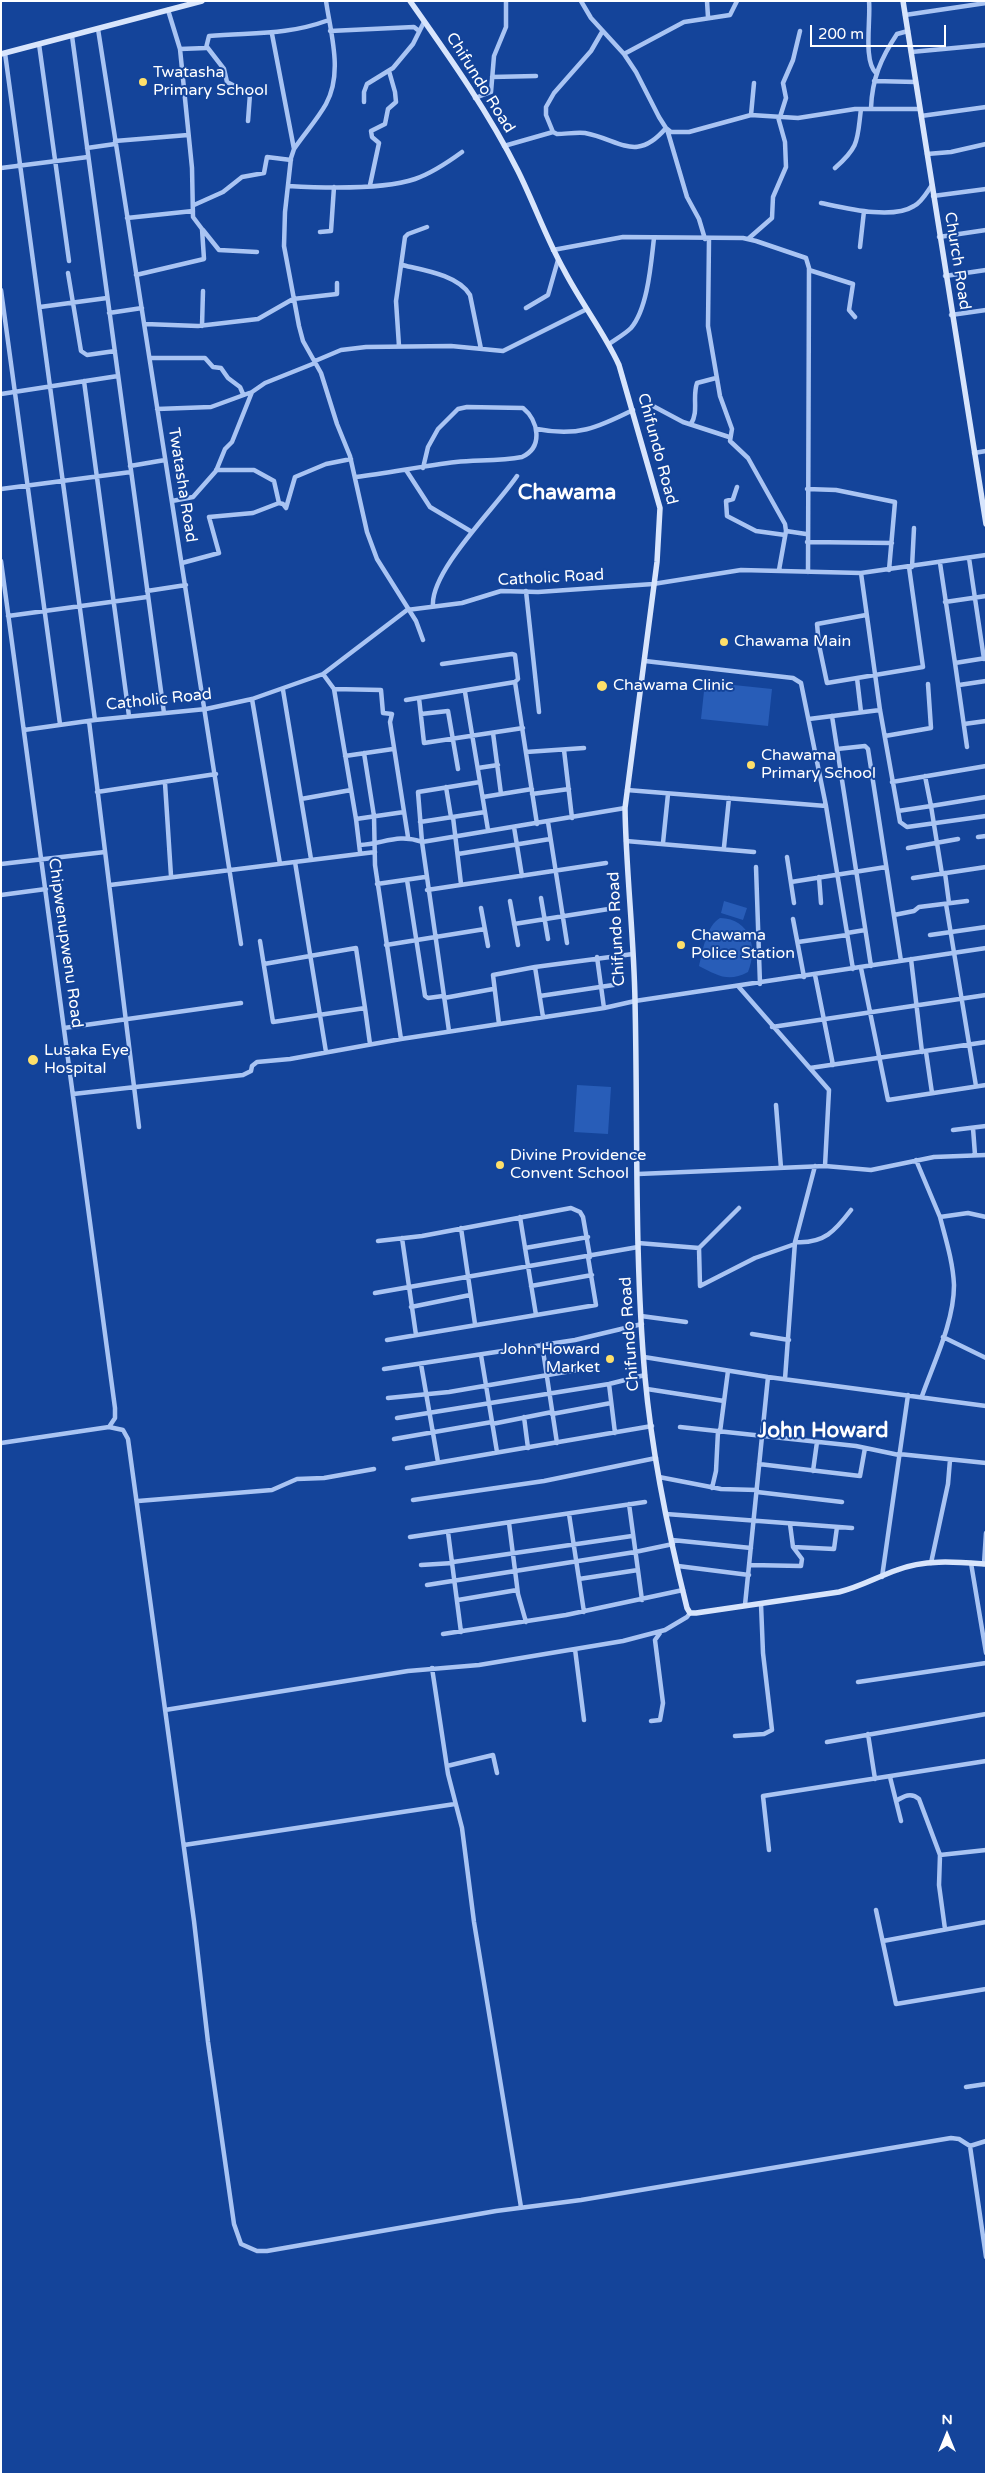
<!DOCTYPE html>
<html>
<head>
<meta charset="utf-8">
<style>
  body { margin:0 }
  #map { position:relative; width:987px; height:2475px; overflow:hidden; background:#14449a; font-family:"Varela Round",sans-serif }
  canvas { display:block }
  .frame { position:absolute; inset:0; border:2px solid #fff; pointer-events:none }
  .north { position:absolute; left:922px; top:2410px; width:50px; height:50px; -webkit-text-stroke:4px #14449a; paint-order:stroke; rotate:0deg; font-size:14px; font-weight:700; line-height:20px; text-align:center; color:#fff }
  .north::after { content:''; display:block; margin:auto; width:18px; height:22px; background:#fff; clip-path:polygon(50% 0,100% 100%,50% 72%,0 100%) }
  .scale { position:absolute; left:810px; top:25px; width:136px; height:22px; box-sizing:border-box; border:2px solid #fff; border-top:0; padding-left:6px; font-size:15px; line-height:18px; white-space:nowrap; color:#fff; -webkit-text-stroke:4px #14449a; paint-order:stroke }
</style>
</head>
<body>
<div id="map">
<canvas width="987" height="2475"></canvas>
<div class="frame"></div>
<div class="north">N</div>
<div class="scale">200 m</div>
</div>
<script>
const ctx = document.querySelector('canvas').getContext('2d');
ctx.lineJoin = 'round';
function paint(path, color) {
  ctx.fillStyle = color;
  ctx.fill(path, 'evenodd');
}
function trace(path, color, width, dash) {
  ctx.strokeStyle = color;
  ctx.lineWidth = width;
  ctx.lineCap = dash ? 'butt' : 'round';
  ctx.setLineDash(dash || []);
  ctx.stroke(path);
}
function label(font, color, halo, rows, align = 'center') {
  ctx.font = font + ' "Varela Round",sans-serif';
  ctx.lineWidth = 4;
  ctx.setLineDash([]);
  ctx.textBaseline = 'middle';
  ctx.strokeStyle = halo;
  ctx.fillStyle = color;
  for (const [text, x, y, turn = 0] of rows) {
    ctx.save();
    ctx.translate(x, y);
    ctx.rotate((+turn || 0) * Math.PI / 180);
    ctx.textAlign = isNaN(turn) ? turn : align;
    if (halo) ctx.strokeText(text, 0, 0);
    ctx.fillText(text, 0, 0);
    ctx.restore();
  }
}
paint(new Path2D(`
  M 705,682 L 772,689 L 768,726 L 701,719 Z
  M 724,901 L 747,908 L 743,920 L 721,913 Z
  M 720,918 C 751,919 758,948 748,972 C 728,983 717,975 699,966 C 703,951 706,926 720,918 Z
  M 577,1085 L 611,1087 L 608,1134 L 574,1132 Z`), '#285db8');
trace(new Path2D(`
  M 326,1 C 331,35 343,73 326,104 C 317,120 304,134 294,149 L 291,158 L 285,212 L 284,246 L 299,326 L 303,341 L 321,373 L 337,424 L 350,456 L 367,532 L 377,559 L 416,621 L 423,640
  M 581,1 L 591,18 L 624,54 L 636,72 L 659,117 L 666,128 L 671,132 L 689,132 L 751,115 L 798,118 L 855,109 L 920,109
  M 707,1 L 708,17
  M 869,1 C 871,19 863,61 876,73
  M 905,15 L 986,3
  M 98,29 L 241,944
  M 330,31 L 414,27 L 419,31
  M 272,34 L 294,149
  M 72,36 L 164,713
  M 39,44 L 69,261
  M 207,47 L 224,69 L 227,82 L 250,94 L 248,121
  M 180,49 L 206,48 L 209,36 C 253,32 285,36 329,20
  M 911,52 L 986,45
  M 5,53 L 95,720
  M 624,54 L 684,22 L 730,15 L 737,1
  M 492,77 L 536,76
  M 874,81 L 916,82
  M 475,98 L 491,92 L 494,56 L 506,27 L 506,1
  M 364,102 L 364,92 L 367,84 L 393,68 L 413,44 L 424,22
  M 871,108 C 872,79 881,58 897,34 L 908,31
  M 751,115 L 754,83
  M 921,116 L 986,107
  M 780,117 L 786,98 L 783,83 L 793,60 L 800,31
  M 667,129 L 687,197 L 699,219 L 705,239
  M 553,132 L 546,115 L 546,107 L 554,93 L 591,51 L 602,32
  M 115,141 L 188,135
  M 504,146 L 553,132 L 557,134 C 566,134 576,132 585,133 C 621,140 636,163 666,128
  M 87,148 L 115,144
  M 927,154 L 951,152 L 986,144
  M 1,168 L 88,157
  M 835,168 C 860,146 857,140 861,109
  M 370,185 L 379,143 L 372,137 L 371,131 L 385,124 L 388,109 L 396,102 L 395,92 L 389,71
  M 288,186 C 323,188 382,190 415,179 C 432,173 447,163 462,152
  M 933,196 L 986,189
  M 821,203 C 845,208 892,220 914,206 C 922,202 927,192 932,185
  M 194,205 L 223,192 L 242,177 L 264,173 L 267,157 L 291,160
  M 127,218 L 193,211
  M 203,230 L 219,250 L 257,252
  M 320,232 L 331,231 L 334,187
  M 939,237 L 986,230
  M 709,239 L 708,326 L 720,396 L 732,429 L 730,441 L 748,458 L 785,524 L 786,531 L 779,570
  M 748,239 L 772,218 L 773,197 L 786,167 L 785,142 L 778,117
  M 860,247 L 864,211
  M 553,250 L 623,237 L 743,238 L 756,241 L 806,258 L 809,268 L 808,572
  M 402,265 C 423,270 458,275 470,295 L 481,349
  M 809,270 L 853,284 L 849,310 L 855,317
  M 68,273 L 81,351 L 87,355 L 115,351
  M 136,275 L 204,259 L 202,229 L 193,217 L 192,168 L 180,49 L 168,10
  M 945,276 L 986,270
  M 1,290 L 60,724
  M 40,307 L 107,298
  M 526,308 L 548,295 L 558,260
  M 109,313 L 142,308
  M 951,315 L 986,310
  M 145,324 L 198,326 L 258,319 L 293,299 L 337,294 L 337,283
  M 202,326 L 203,291
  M 609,344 C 616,339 625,334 631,328 C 648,308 651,263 654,238
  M 399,346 L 396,301 L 405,237 L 408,234 L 427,227
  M 150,358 L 205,358 L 213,367 L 221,368 L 228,378 L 240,387 L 243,394
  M 315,361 L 341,350 L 366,347 L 451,346 L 503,351 L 587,309
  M 84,381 L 129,716
  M 1,394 L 118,376
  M 653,406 L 683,422 L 729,437
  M 157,409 L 211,407 L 252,392 L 265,383 L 315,363
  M 691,424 C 699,411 692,398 697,383 L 716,378
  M 537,429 C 577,437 597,428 633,410
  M 974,453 L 986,451
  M 130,466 L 165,460
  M 216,470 L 254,470 L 274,481 L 279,503
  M 406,470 L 430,507 L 472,532
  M 356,477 C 389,473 422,466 456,462 C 478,460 500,461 522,457 C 544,447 538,420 523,408 L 467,407 L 458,409 L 438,429 L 428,447 L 423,468
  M 737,487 L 733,499 L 726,501 L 727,516 L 756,531 L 785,535
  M 1,489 L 131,472
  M 807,489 L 836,490 L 895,502 L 889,570
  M 172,501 L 193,497 L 216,471 L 225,449 L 232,442 L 252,392
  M 786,531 L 806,534
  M 807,542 L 892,543
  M 969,558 L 984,659
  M 1,561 L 115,1408 L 115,1418 L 109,1427 L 1,1443
  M 182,563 L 219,553 L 209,517 L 253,513 L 279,503 L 283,504 L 286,508 L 295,477 L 326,464 L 351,459
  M 940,563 L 955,663 L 986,658
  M 912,567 L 914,528
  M 861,573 L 880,710 L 900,822 L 907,827 L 986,816
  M 147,591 L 186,585
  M 526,591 L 539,712
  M 945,602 L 986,596
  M 433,606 C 430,571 497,506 517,476
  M 866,615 L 817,624 L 819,645 L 827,683 L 923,667 L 909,567
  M 8,616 L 147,597
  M 645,661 L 793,678 L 801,683 L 826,806 L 853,969
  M 955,663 L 967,747
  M 323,674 L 334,689 L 356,819 L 360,852
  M 857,678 L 861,712
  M 515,682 L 537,824
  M 959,685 L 986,681
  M 334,689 L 381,690 L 383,713 L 392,714 L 390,722 L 408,837
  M 283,690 L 311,859
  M 465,692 L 488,830
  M 419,698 L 424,743 L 523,728
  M 252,699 L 280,864
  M 406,700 L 515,682 L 518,679 L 515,655 L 512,654 L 442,664
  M 421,714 L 448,711 L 458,769
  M 832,716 L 871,966
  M 809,719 L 880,710
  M 89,721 L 139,1127
  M 964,724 L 986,721
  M 24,730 L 95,720 L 206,709 L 252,699 L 323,674 L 407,610 L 462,603 L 501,591 L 538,592 L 653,584 L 741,570 L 861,573 L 986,555
  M 493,733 L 501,794
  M 885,736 L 931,728 L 928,684
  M 837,749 L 865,746 L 868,749 L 901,961
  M 564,750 L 572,818
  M 526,752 L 584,748
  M 364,753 L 374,816 L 375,865 L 401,1039
  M 345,756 L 393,749
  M 478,768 L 498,765
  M 892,782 L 986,766
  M 165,783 L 171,876
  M 446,787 L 451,817
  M 627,790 L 826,806
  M 97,792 L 216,774
  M 532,794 L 569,789
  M 483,797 L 532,789
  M 301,799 L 351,790
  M 898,811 L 931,806 L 925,776
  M 453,817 L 461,884
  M 356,819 L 404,812
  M 420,822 L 485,812
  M 548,822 L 567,943
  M 514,827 L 522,876
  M 978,837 L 986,836
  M 626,841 L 754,852
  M 422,842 L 418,792 L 480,782
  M 663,843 L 668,794
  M 360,845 C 383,844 398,833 422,842
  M 724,847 L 729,798
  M 908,848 L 958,839
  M 458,854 L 550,839
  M 787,857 L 794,903
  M 295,862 L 326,1052
  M 1,864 L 105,852
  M 756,867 L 760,984
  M 945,873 L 949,903
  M 942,874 L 931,806 L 986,797
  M 819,877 L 821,903
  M 913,878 L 986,867
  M 407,880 L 425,996 L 428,998 L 443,996
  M 791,882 L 886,867
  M 377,884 L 425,877
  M 110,885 L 375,852
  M 427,890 L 606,863
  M 1,895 L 46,889
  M 541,898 L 548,939
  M 510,901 L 518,945
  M 946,904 L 976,1086
  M 481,908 L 488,946
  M 894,915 L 914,911 L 919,907 L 967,901
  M 793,919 L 804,977
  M 514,924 L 615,908
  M 847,933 L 865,930
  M 930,935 L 986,927
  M 260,941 L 273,1022 L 365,1008 L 356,948 L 264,964
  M 798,942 L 847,935
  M 386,945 L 485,929
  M 597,957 L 604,1008
  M 911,959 L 922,1052
  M 861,968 L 888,1100 L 986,1085
  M 815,975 L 833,1065
  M 738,986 L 829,1090 L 825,1166
  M 540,996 L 620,984
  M 444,998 L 493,989
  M 365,1008 L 370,1044
  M 543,1017 L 535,967 L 633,954
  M 499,1024 L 493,975 L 535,967
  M 772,1027 L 986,995
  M 64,1028 L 241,1003
  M 449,1031 L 422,842 L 625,808
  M 926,1052 L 932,1093
  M 810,1068 L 986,1042
  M 73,1094 L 243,1075 L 251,1071 L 252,1066 L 257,1062 L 290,1059 L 401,1039 L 604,1008 L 635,1001 L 986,948
  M 776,1105 L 781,1168
  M 973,1128 L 975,1155
  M 953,1130 L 986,1126
  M 916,1160 L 940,1217 L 968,1213 L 986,1217
  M 638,1174 L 825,1166 L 871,1170 L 934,1157 L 986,1155
  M 520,1217 L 536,1315
  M 461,1228 L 475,1324
  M 402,1238 L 416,1335
  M 378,1241 L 422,1236 L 571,1208 L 580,1212 L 583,1217 L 590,1257
  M 795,1242 C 824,1244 835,1231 851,1210
  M 638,1243 L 699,1248 L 739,1208
  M 525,1248 L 588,1237
  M 699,1248 L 700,1286 L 755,1258 L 795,1244
  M 531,1286 L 592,1275
  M 375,1293 L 638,1247
  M 411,1307 L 470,1295
  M 641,1316 L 686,1322
  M 752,1334 L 789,1340
  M 943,1337 L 986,1358
  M 387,1340 L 596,1305 L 588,1257
  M 542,1344 L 557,1443
  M 481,1355 L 497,1452
  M 644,1357 L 768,1377 L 986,1406
  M 421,1364 L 438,1462
  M 384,1369 L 575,1340 L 642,1324
  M 785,1379 L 795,1242 L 815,1166
  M 609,1384 L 615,1433
  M 647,1389 L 724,1401
  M 922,1396 C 934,1362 954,1322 954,1285 C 953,1262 946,1240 940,1217
  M 388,1398 L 449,1392 L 577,1370
  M 552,1414 L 611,1403
  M 524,1417 L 528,1448
  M 397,1418 L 609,1384 L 645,1375
  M 492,1424 L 552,1412
  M 109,1427 L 123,1430 L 128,1439 L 194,1921 L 208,2042 L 234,2224 L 241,2244 L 257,2251 L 267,2251 L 496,2211 L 581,2200 L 951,2138 L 959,2139 L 970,2146 L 986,2257
  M 680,1427 L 856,1446 L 899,1455
  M 720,1432 L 728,1371
  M 394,1439 L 492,1422
  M 899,1454 L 986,1463
  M 759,1464 L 860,1476 L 865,1448
  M 407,1468 L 652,1426
  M 813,1471 L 817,1442
  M 659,1477 L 721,1489 L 757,1490
  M 712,1488 L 716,1471 L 718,1431
  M 757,1492 L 842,1502
  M 413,1500 L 544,1481 L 656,1458
  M 138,1501 L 272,1490 L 297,1479 L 324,1478 L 374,1469
  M 629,1504 L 642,1600
  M 569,1514 L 584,1612
  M 666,1514 L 852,1528
  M 509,1523 L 518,1594 L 526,1622
  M 448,1532 L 461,1632
  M 410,1537 L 645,1502
  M 672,1540 L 751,1548
  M 793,1547 L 834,1549 L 837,1527
  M 453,1562 L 632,1536
  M 931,1563 L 948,1484 L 950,1460
  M 971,1563 L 986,1653
  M 984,1564 L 986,1533
  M 421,1565 L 453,1563
  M 750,1565 L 801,1566 L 802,1559 L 793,1547 L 790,1524
  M 678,1566 L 749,1575
  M 882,1577 L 908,1395
  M 579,1579 L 638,1570
  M 427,1585 L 635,1552 L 673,1544
  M 458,1600 L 517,1590
  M 745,1605 L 768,1377
  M 443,1634 L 566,1615 L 683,1590
  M 575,1649 L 584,1720
  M 432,1668 L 448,1774 L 462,1828 L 474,1922 L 521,2207
  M 858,1682 L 986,1663
  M 165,1710 L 408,1671 L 479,1665 L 623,1641 L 665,1630 L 687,1617 L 690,1613
  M 651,1721 L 660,1720 L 663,1703 L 655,1640 L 660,1633
  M 868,1734 L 875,1779
  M 735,1736 L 764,1734 L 772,1730 L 763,1653 L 761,1604
  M 827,1742 L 986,1714
  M 447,1766 L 493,1755 L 497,1773
  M 890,1777 L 901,1821
  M 896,1801 C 904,1796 911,1792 919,1799 L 940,1855 L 939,1885 L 945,1929
  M 184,1845 L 455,1804
  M 769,1850 L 763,1796 L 986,1761
  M 940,1855 L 986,1850
  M 876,1910 L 896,2004 L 986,1989
  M 883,1941 L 986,1922
  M 966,2087 L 986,2084
  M 970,2146 L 986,2141`), '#a9c4f3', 4.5);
trace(new Path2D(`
  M 410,1 C 448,55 488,111 518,171 C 534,203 546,238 564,270 C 581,303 604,332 619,365 L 660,508 L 657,562 L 625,808 C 626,872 634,937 635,1001 C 638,1127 634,1252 645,1377 C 652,1455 668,1532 687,1608 L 690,1613 L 696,1613 L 839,1592 C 860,1587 877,1577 897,1570 C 925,1559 957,1562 986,1564
  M 903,1 L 986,524
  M 1,54 L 202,1`), '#d8e5fc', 5.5);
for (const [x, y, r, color] of [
  [143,82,5,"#ffe06a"],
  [724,642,5,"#ffe06a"],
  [602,686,6,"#ffe06a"],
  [751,765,5,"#ffe06a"],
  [681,945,5,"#ffe06a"],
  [33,1060,6,"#ffe06a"],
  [500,1165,5,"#ffe06a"],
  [610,1359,5,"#ffe06a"]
]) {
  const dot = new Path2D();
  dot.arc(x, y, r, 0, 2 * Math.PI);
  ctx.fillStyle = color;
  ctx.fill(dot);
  trace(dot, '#14449a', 2);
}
label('16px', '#fff', '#14449a', [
  ["Twatasha",153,73],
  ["Primary School",153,91],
  ["Chawama Main",734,642],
  ["Chawama Clinic",613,686],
  ["Chawama",761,756],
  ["Primary School",761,774],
  ["Chawama",691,936],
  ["Police Station",691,954],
  ["Lusaka Eye",44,1051],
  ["Hospital",44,1069],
  ["Divine Providence",510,1156],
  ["Convent School",510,1174],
  ["John Howard",600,1350,"right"],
  ["Market",600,1368,"right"]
], 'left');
label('16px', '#fff', '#14449a', [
  ["Chifundo Road",480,83,58],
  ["Church Road",957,261,81],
  ["Chifundo Road",657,449,75],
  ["Twatasha Road",182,485,81],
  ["Catholic Road",551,578,-3],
  ["Catholic Road",159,700,-6],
  ["Chifundo Road",617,929,-93],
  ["Chipwenupwenu Road",65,943,82],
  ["Chifundo Road",630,1334,-94]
]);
label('bold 21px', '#fff', '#14449a', [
  ["Chawama",567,493],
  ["John Howard",823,1431]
]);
</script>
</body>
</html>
